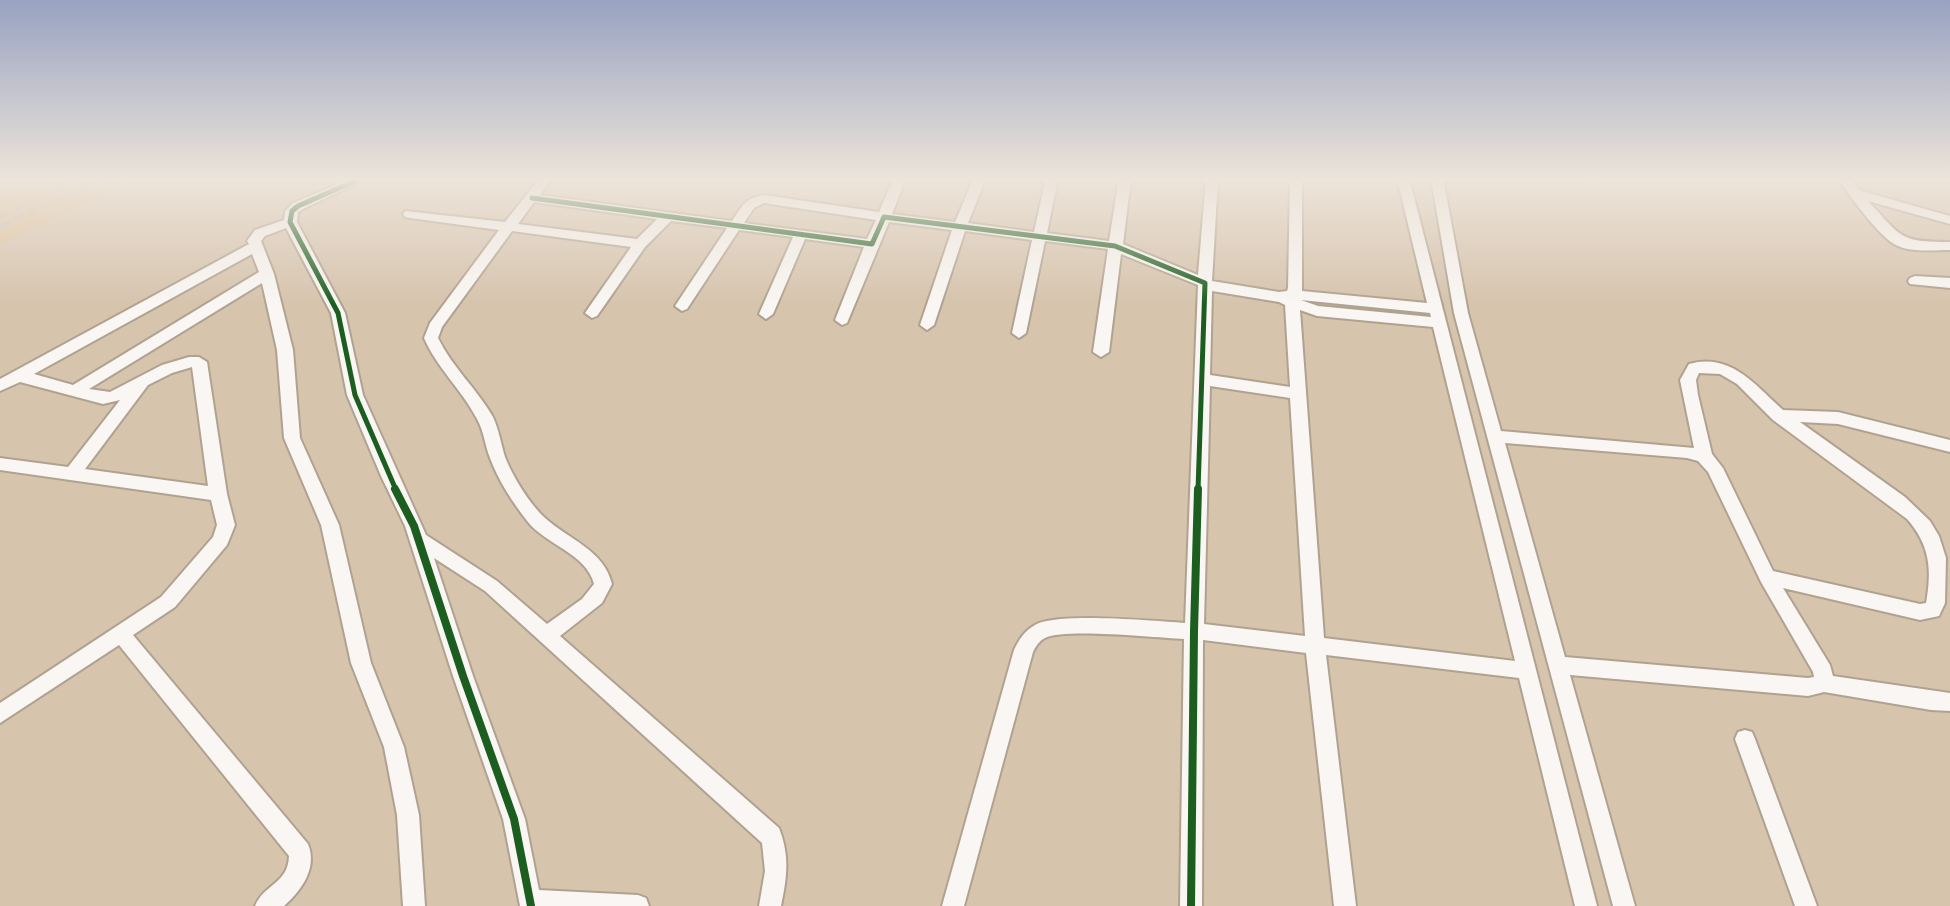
<!DOCTYPE html>
<html>
<head>
<meta charset="utf-8">
<style>
  body { margin:0 }
  canvas { display:block; background:#d6c4ad }
</style>
</head>
<body>
<canvas width="1950" height="906"></canvas>
<script>
const ctx = document.querySelector('canvas').getContext('2d');
ctx.lineJoin = 'round';
function paint(path, color) {
  ctx.fillStyle = color;
  ctx.fill(path, 'evenodd');
}
function trace(path, color, width, dash) {
  ctx.strokeStyle = color;
  ctx.lineWidth = width;
  ctx.lineCap = dash ? 'butt' : 'round';
  ctx.setLineDash(dash || []);
  ctx.stroke(path);
}
paint(new Path2D(`
  M 0,178 L 138,178 L 0,245 Z`), '#dcc09a');
const minor = new Path2D(`
  M 352,178 L 368,178 L 303,209 L 298,212 L 297,222 L 345,313 L 363,395 L 426,535 L 497,581 L 547,624 L 582,599 L 594,584 C 587,554 545,544 528,522 C 513,503 498,480 490,458 C 485,446 484,431 477,419 C 462,390 437,368 424,338 L 430,323 L 499,230 L 410,218 L 405,217 L 403,214 L 405,211 L 505,222 L 540,178 L 552,178 L 540,195 L 732,221 C 743,205 744,199 764,195 L 879,212 L 894,178 L 906,178 L 892,214 L 955,222 L 974,178 L 986,178 L 968,223 L 1034,232 L 1046,178 L 1058,178 L 1047,233 L 1109,241 L 1119,178 L 1131,178 L 1123,244 L 1198,275 L 1206,178 L 1218,178 L 1212,281 L 1279,292 L 1287,291 L 1288,288 L 1290,178 L 1302,178 L 1302,291 L 1427,303 L 1397,178 L 1409,178 L 1597,906 L 1575,906 L 1519,678 L 1326,655 L 1356,906 L 1334,906 L 1306,653 L 1203,640 L 1202,906 L 1180,906 L 1184,639 C 1157,638 1066,628 1045,638 C 1039,641 1036,646 1033,652 L 964,906 L 942,906 L 1014,650 C 1019,640 1024,631 1035,625 C 1058,612 1154,621 1185,623 L 1198,285 L 1121,254 L 1109,352 L 1101,357 L 1093,352 L 1108,249 L 1045,241 L 1026,333 L 1019,338 L 1012,333 L 1032,240 L 965,231 L 934,325 L 927,330 L 920,325 L 952,230 L 889,222 L 847,323 L 842,325 L 835,320 L 864,247 L 805,239 L 773,314 L 766,319 L 759,314 L 793,237 L 739,230 L 687,309 L 682,311 L 675,306 L 727,228 L 671,221 L 645,247 L 597,316 L 592,318 L 585,313 L 631,247 L 512,231 L 442,327 L 438,338 C 452,367 477,389 493,417 C 499,430 501,444 505,457 C 513,477 529,503 545,518 C 568,539 604,550 612,584 L 602,603 L 560,636 L 779,828 C 790,856 787,878 781,906 L 759,906 L 765,871 L 762,843 L 485,591 L 434,558 L 473,676 L 525,819 L 539,890 L 638,895 L 646,898 L 649,906 L 520,906 L 503,819 L 453,676 L 405,526 L 381,476 L 347,395 L 331,313 L 286,228 L 265,236 L 261,241 L 274,274 L 293,350 L 300,438 L 339,525 L 371,663 L 404,747 L 419,815 L 425,906 L 403,906 L 397,815 L 384,747 L 351,663 L 321,525 L 284,438 L 277,350 L 262,283 L 89,389 L 110,392 L 162,365 L 189,357 L 199,357 L 207,362 L 227,494 L 235,525 L 227,545 L 175,607 L 133,635 L 308,844 C 318,868 301,891 284,906 L 255,906 C 264,884 288,884 289,856 L 119,645 L 0,723 L 0,703 L 161,597 L 213,537 L 217,525 L 211,500 L 0,470 L 0,458 L 68,467 L 120,400 L 103,404 L 20,382 L 0,391 L 0,379 L 249,244 L 247,241 L 255,230 L 284,220 L 285,211 L 293,203 ZM 534,202 L 657,219 L 637,239 L 518,224 ZM 764,203 L 876,220 L 867,239 L 744,223 L 754,208 ZM 252,254 L 259,272 L 73,385 L 34,374 ZM 1212,291 L 1279,302 L 1285,305 L 1290,387 L 1210,375 ZM 1301,300 L 1430,313 L 1431,317 L 1318,306 ZM 1300,310 L 1317,316 L 1433,327 L 1515,661 L 1324,638 ZM 192,367 L 208,486 L 85,469 L 148,385 L 172,373 ZM 1210,386 L 1290,398 L 1305,636 L 1204,624 Z
  M 1431,178 L 1443,178 L 1468,313 L 1501,431 L 1694,448 L 1680,380 L 1689,364 C 1731,352 1756,386 1783,410 L 1838,412 L 1950,440 L 1950,452 L 1838,424 L 1800,422 L 1905,497 L 1930,521 L 1939,536 L 1946,558 L 1945,603 L 1939,616 L 1920,620 L 1783,588 L 1830,665 L 1833,676 L 1950,693 L 1950,711 L 1931,710 L 1824,692 L 1808,696 L 1570,675 L 1635,906 L 1613,906 L 1454,313 ZM 1699,373 L 1720,374 L 1737,384 L 1773,420 L 1907,519 C 1930,545 1932,570 1926,603 L 1920,604 L 1773,571 L 1723,468 L 1712,454 L 1698,395 L 1696,380 ZM 1505,443 L 1687,458 L 1698,461 L 1708,472 L 1761,582 L 1813,672 L 1814,677 L 1808,678 L 1565,657 Z
  M 1585,178 L 1602,178 L 1603,179 L 1597,183 L 1586,181 Z
  M 1839,178 L 1851,178 L 1858,190 L 1950,216 L 1950,224 L 1868,201 C 1902,237 1898,242 1950,242 L 1950,250 C 1932,250 1909,253 1894,244 C 1879,235 1847,194 1839,178 Z
  M 1915,276 L 1950,278 L 1950,288 L 1910,284 L 1908,281 L 1910,278 Z
  M 1745,730 L 1752,732 L 1755,739 L 1817,906 L 1795,906 L 1735,739 L 1738,732 Z`);
trace(minor, '#b0a290', 4);
paint(minor, '#f9f6f3');
trace(new Path2D(`
  M 0,217 L 82,178
  M 0,226 L 104,178`), '#c3beb7', 4, [10, 5]);
trace(new Path2D(`
  M 362,178 L 298,206 L 292,211 L 290,222 L 338,313 L 355,395 L 396,490
  M 532,198 L 872,244 L 884,217 L 1115,246 L 1205,283 L 1198,490`), '#1b5e20', 5);
trace(new Path2D(`
  M 395,489 L 414,526 L 463,676 L 514,819 L 531,906
  M 1191,906 L 1194,631 L 1198,489`), '#1b5e20', 8);
const sky = ctx.createLinearGradient(0, 0, 0, 304);
sky.addColorStop(0, '#98a3c1');
sky.addColorStop(0.59, '#ede4da');
sky.addColorStop(1, '#ede4da00');
ctx.fillStyle = sky;
ctx.fillRect(0, 0, 1950, 304);
</script>
</body>
</html>
